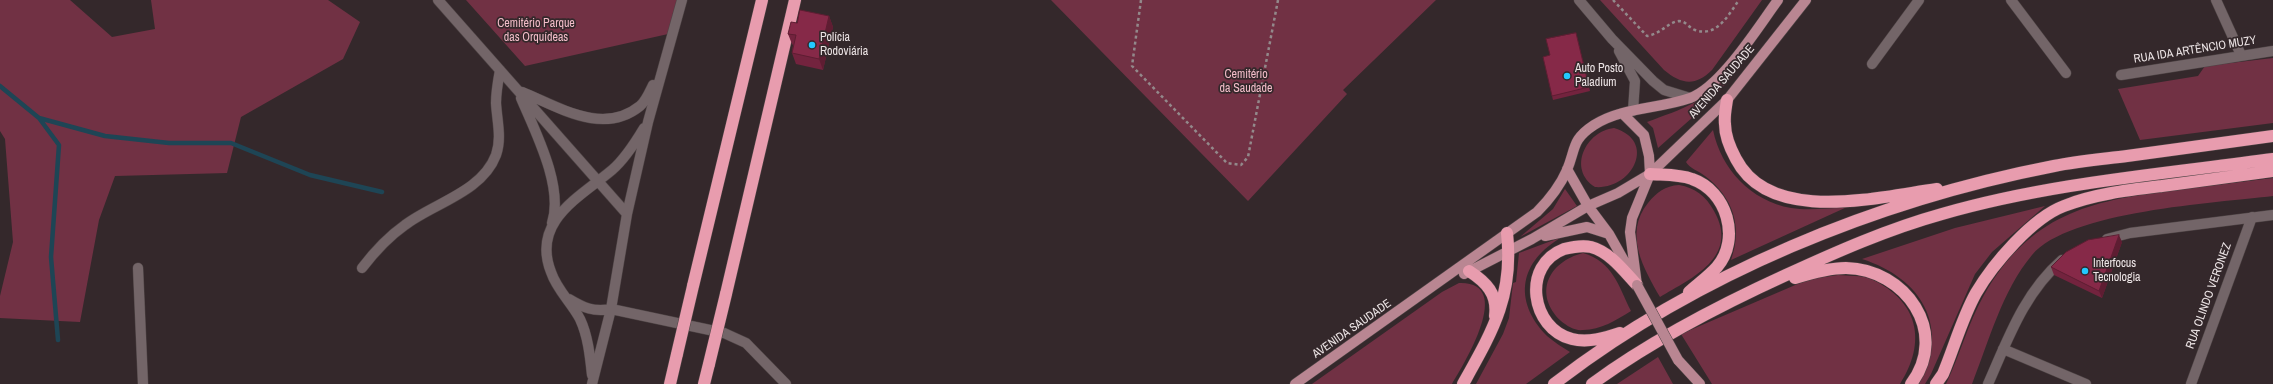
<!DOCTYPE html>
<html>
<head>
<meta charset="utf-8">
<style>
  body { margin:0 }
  canvas { display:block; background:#34282b }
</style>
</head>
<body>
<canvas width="2273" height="384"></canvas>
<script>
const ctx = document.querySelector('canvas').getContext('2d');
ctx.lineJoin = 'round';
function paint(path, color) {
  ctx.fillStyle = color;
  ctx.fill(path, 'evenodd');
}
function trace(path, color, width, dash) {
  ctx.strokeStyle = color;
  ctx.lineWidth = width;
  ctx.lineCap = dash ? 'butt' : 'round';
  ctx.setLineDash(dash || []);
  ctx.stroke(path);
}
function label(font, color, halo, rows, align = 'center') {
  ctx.font = font + ' "Archivo Narrow",sans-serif';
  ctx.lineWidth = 3.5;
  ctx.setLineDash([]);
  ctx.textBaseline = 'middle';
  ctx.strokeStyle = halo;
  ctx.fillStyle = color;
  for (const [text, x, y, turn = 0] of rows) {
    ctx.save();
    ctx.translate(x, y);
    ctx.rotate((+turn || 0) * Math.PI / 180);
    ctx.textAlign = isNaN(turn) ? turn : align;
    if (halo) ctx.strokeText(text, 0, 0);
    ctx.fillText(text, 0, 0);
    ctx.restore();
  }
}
paint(new Path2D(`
  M 0,0 L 70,0 L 112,37 L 155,29 L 151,0 L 328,0 L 360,22 L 343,59 L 241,117 L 227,173 L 115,176 L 99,220 L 80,322 L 0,318 L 0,296 L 13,242 L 5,139 L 0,131 Z
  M 466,0 L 685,0 L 677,32 L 525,66 Z
  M 1051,0 L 1436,0 L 1343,90 L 1347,94 L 1248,201 Z
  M 1600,0 L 1762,0 L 1712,70 C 1695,87 1681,84 1664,70 Z
  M 2273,58 L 2273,123 L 2140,140 L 2118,89 L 2198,76 L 2205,66 Z
  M 1731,71 L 1734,74 L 1711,101 L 1658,148 L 1653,128 L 1647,122 C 1682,109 1707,102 1731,71 Z
  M 1614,128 C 1658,141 1632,190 1595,187 C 1567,169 1586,131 1614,128 Z
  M 1713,130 C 1721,169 1751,201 1791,208 C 1809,211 1829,208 1847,207 L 1731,260 C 1743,227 1733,197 1705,176 C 1699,171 1689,168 1686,162 Z
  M 2273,178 L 2273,196 C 2215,203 2069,211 2032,255 C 2002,291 1989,341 1972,384 L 1946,384 C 1960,355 1968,323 1984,295 C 2030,215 2088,201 2174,190 C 2207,186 2240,182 2273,178 Z
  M 1679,185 C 1695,188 1706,196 1714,211 C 1740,257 1692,278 1660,297 C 1644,269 1623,234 1648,203 C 1657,192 1665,186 1679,185 Z
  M 1565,189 L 1577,206 L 1520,237 L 1553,209 Z
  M 2045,206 L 1992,252 L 1975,274 L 1931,374 L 1925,384 L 1919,384 C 1951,326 1921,278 1862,259 L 1955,228 Z
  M 1562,237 C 1520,261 1512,300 1547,336 C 1554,342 1562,347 1570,352 L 1526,384 L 1476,384 L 1503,334 L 1509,318 L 1513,283 L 1516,282 L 1519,253 Z
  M 1583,253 C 1613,262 1618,285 1631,311 C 1616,320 1601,330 1583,330 C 1575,331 1567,326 1561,321 C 1533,294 1548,262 1583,253 Z
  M 1838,275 C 1848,276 1862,275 1871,279 C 1919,301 1927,342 1900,384 L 1712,384 L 1681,334 L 1800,283 L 1817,278 Z
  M 1459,283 C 1515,281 1465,362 1452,384 L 1312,384 L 1442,292 Z
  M 1658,357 L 1673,384 L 1617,384 Z`), '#713144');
trace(new Path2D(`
  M 0,86 L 39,118 L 105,136 L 169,143 L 231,143 L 310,175 L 382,192
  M 39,118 L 59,145 L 51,257 L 58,340`), '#1e4555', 4.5);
const minor = new Path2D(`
  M 438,0 L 627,214
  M 1579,0 L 1612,39 L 1653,81 L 1664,90 L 1690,98
  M 2011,0 L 2066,73
  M 2216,0 L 2241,55
  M 1619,51 L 1635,81 L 1633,111
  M 1872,64 L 1919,0
  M 2121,75 L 2273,51
  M 522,92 C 559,107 603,136 640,106 C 646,101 650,91 653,85
  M 521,98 C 535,131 564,187 552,223
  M 2107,239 L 2130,233 L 2273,215
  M 138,268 L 143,384
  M 362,268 C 375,251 388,237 405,225 C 434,203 482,192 496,155 C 502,138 497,121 496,103 C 496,92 498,81 500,70
  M 569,299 C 584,308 593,312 611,309 L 724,333 L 746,343 L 786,384
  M 2003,349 L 2086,384
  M 592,375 C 590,356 588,336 580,319 C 571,302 557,290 551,272 C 531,221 580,197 612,170 C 625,159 635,143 644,128
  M 592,384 L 611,309 L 627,214 L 648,122 L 682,0
  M 1988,384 C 2008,339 2024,293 2062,260
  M 2191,384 L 2252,217`);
const major = new Path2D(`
  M 1623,114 L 1644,135 L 1649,156 L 1650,174 L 1632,218 L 1630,232 L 1637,285
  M 1567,169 L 1588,206 L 1609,234 L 1632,275
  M 1545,236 L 1587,227 L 1609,234
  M 1464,274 L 1532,239 L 1588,206 L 1618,193 L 1650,174 L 1727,100 L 1806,0
  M 1678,360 L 1700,384
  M 1295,384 L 1537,212 C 1549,200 1560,186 1567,170 C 1576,149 1571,140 1594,125 C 1622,107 1659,109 1690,98 C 1721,87 1758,27 1778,0`);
const highway = new Path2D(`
  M 1727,100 C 1726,107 1724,116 1725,124 C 1725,136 1730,148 1736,159 C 1770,225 1878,197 1937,189
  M 1650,174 C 1663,175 1679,174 1692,179 C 1727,191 1741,239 1717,267 C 1709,276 1698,284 1689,292
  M 1469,271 C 1486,282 1498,294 1495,316
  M 1795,278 C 1811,273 1828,268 1846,268 C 1905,269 1950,332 1911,384
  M 693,286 L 762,0
  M 726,294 L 795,0
  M 1620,333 C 1605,338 1588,343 1572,339 C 1531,329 1521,265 1564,249 C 1572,247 1582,245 1591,247 C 1610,252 1624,271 1637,285
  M 670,384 L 677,354
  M 704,384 L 709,364
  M 1463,384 C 1492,332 1514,296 1507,233
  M 1554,384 C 1696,274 1878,200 2054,166 C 2078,161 2103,159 2127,156 C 2176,149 2224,143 2273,136
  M 1592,384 C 1652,340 1718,306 1786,275 C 1836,252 1888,229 1942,214 C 2049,183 2163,174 2273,159
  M 1936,384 L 1943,374 C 1954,348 1962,318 1976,293 C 1993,264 2032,218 2064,206 C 2094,194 2129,190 2162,186 C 2199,181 2236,176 2273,171`);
trace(minor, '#4e4445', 11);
trace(major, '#4e4445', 11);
trace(highway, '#4e4445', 13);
trace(new Path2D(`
  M 1141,0 L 1132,66 L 1227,163 L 1241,165 L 1248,157 L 1278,0
  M 1613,0 L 1647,36 C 1661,34 1668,22 1679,21 C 1686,21 1689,28 1695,30 C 1717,38 1729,14 1739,0`), '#93898b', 2.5, [3, 3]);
trace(minor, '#736568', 10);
trace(major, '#b98692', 10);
trace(highway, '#e89cae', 12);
const majorBridge = new Path2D(`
  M 1637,285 L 1678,360`);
const highwayBridge = new Path2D(`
  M 677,354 L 693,286
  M 709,364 L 726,294`);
trace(majorBridge, '#4e4445', 11, []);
trace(highwayBridge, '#4e4445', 13, []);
trace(majorBridge, '#b98692', 10);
trace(highwayBridge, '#e89cae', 12);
paint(new Path2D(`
  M 829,16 L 833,27 L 823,70 L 796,64 L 792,53 L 793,45 L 792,44 L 788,34 L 797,23 Z
  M 1576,33 L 1590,91 L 1553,100 L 1552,96 L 1550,55 Z
  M 2122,242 L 2102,298 L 2054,275 L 2051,267 Z`), '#73233e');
paint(new Path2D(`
  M 829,16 L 833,27 L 823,70 L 819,59 Z
  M 2119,235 L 2122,242 L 2102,298 L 2099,291 Z`), '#5e1d32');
const building = new Path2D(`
  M 800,10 L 829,16 L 819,59 L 792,53 L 796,35 L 788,34 L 791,22 L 797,23 Z
  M 1576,33 L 1589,87 L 1552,96 L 1543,57 L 1550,55 L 1546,39 Z
  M 2119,235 L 2099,291 L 2051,267 L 2066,252 L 2088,240 Z`);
paint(building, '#862948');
trace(building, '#5e1d32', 1);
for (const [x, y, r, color] of [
  [812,45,4,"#22c9fe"],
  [1567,76,4,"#22c9fe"],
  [2085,271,4,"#22c9fe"]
]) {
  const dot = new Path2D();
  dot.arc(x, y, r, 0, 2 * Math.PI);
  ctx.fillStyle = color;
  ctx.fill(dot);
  trace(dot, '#34282b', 1.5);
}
label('12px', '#f3bdc9', '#34282b', [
  ["Cemitério Parque",536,24],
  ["das Orquídeas",536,38],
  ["Cemitério",1246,75],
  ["da Saudade",1246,89]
]);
label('12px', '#ece4e5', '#34282b', [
  ["Polícia",820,38],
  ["Rodoviária",820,52],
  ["Auto Posto",1575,69],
  ["Paladium",1575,83],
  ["Interfocus",2093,264],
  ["Tecnologia",2093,278]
], 'left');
label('12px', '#ece4e5', '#34282b', [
  ["RUA IDA ARTÊNCIO MUZY",2195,50,-9],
  ["AVENIDA SAUDADE",1722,82,-49],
  ["RUA OLINDO VERONEZ",2209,296,-70],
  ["AVENIDA SAUDADE",1352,329,-35]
]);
</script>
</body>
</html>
